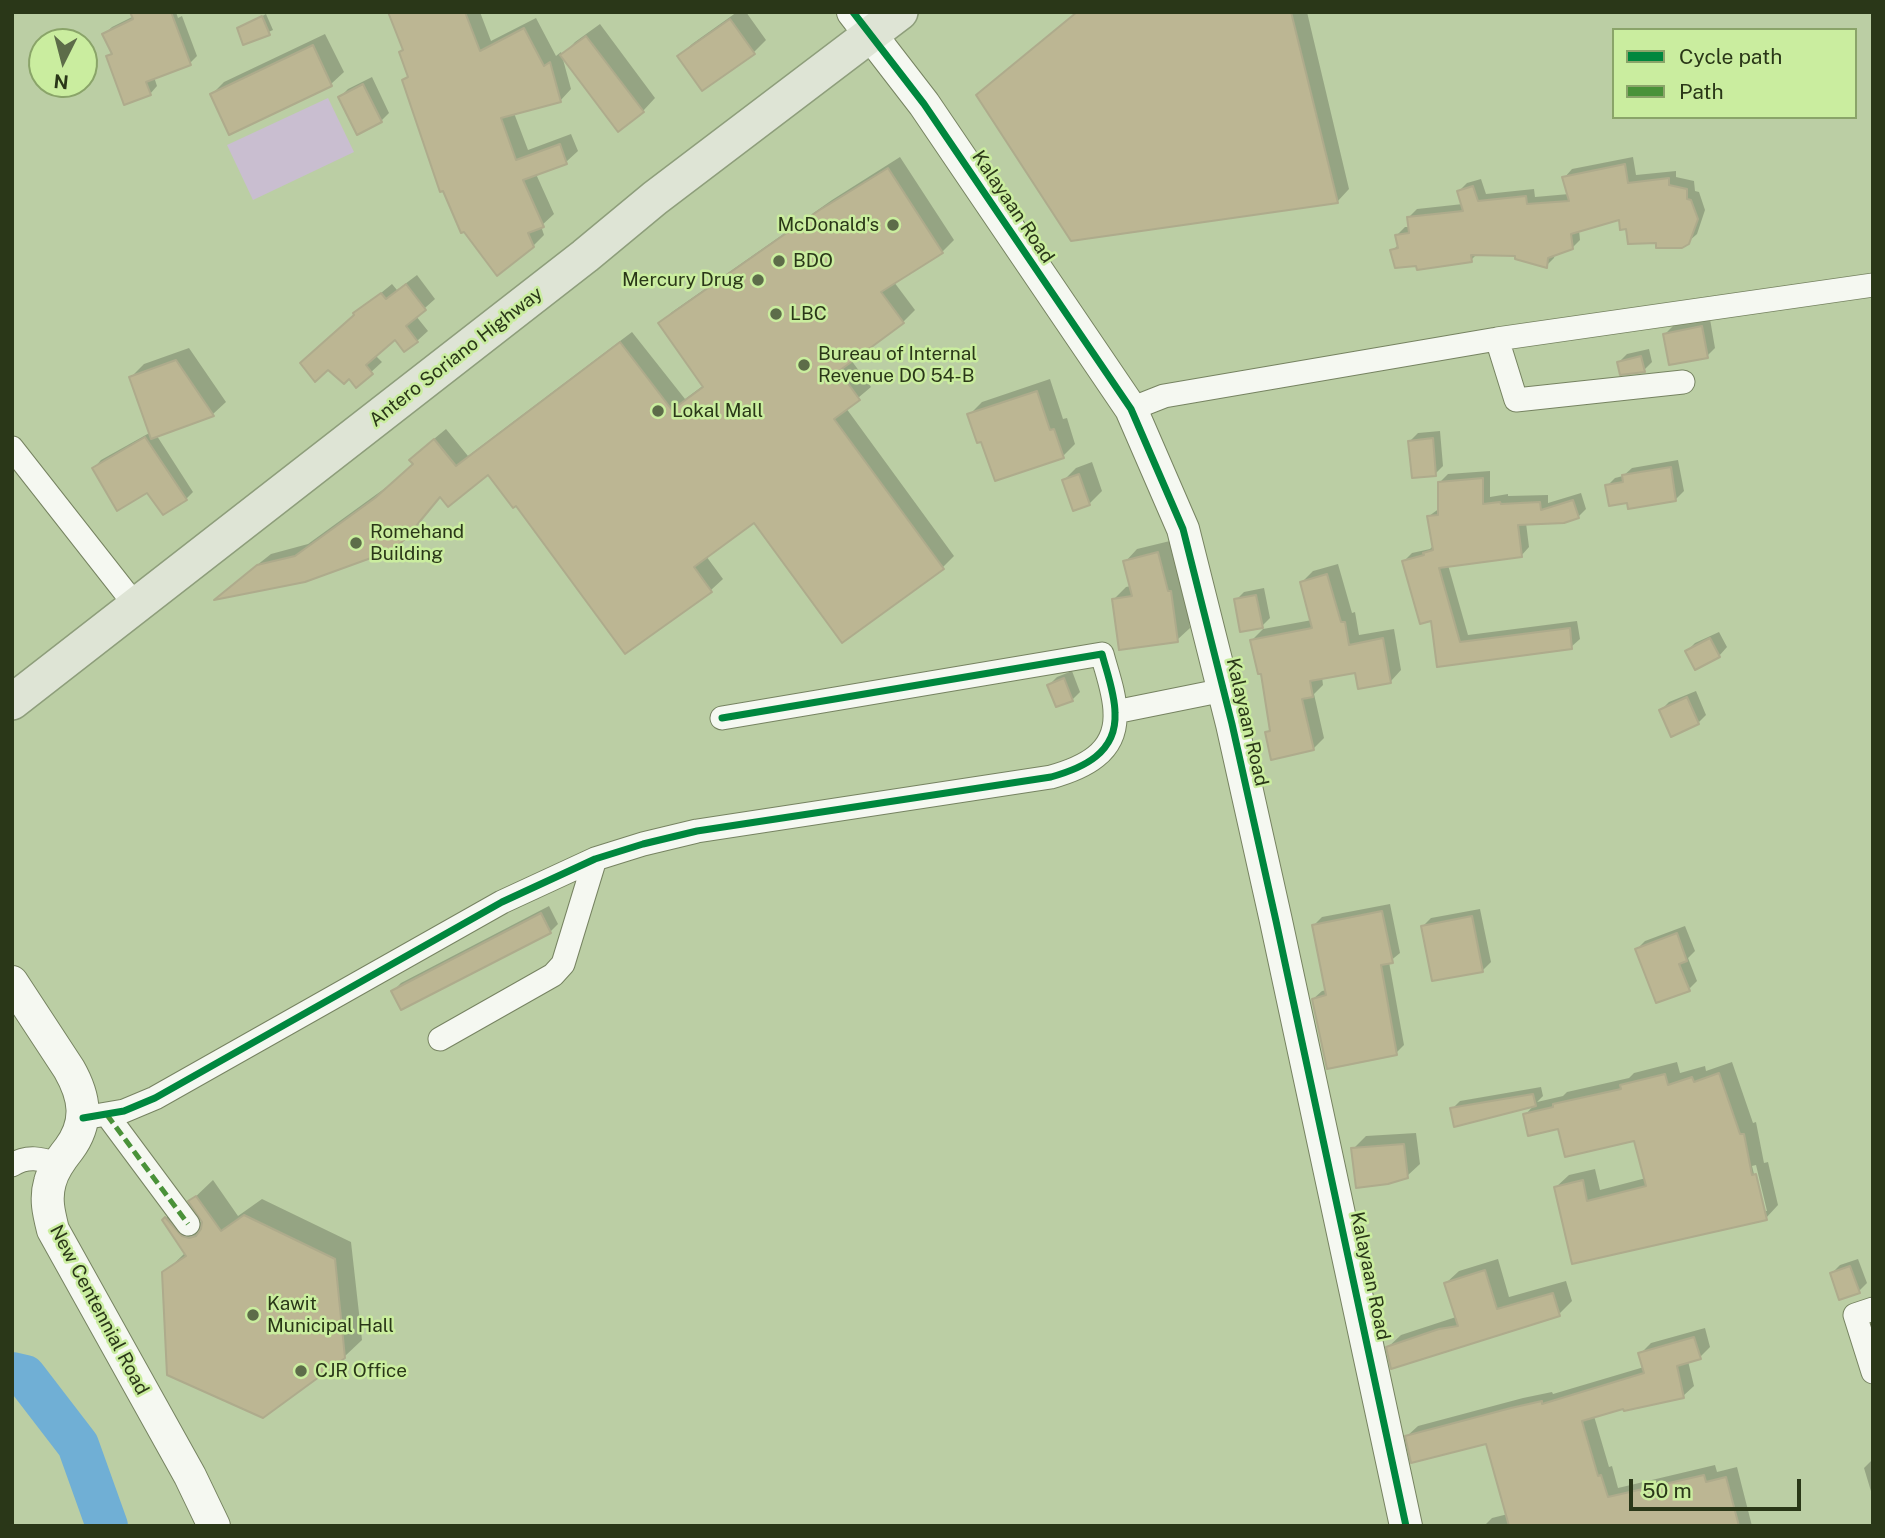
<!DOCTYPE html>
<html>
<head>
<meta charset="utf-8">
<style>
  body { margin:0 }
  #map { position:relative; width:1885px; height:1538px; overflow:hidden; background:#bbcea4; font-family:"Public Sans",sans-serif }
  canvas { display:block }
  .frame { position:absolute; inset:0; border:14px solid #2a3718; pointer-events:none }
  .legend { position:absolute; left:1612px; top:28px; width:245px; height:91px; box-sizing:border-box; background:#caed9f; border:2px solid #8aa469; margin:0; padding:9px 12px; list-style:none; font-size:21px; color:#2a3718 }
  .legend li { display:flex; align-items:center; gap:14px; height:35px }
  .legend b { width:35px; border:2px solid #8aa469 }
  .north { position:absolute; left:28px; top:28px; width:70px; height:70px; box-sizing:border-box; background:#caed9f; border:2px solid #8aa469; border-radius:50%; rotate:186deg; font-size:19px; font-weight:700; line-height:28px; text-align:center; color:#2a3718 }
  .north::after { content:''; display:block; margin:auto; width:24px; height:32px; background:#5d6c49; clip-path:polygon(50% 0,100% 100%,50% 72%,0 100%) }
  .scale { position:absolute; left:1629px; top:1479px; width:172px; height:32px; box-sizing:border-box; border:4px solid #2a3718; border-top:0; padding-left:9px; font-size:21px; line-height:24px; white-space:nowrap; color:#2a3718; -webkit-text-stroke:5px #caed9f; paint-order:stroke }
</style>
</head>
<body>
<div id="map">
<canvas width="1885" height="1538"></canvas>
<div class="frame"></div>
<ul class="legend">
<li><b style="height:9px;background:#00873e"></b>Cycle path</li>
<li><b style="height:9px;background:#4a9239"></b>Path</li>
</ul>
<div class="north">N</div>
<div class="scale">50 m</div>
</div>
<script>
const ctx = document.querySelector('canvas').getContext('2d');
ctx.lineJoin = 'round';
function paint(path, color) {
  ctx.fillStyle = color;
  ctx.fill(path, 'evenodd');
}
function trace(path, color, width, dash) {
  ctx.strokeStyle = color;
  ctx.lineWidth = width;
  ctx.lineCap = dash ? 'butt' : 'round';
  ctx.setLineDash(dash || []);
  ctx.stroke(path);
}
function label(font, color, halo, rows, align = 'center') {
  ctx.font = font + ' "Public Sans",sans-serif';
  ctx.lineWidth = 5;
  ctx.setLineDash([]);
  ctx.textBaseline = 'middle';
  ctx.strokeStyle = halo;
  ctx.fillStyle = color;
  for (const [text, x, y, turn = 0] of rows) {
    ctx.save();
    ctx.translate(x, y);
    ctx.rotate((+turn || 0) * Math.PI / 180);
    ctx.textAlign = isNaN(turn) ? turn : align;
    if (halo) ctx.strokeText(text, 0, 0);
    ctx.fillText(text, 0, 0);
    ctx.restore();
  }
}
paint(new Path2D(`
  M 328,98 L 354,152 L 253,200 L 227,145 Z`), '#c9bed0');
paint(new Path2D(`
  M 132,12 L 176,12 L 178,18 L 182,16 L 197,56 L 190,63 L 154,77 L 157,86 L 150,94 L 108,56 L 113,52 L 104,34 L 112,27 L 134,16 Z
  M 390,12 L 480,12 L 491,41 L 536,18 L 556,56 L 561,52 L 571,89 L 560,101 L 514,113 L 528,150 L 571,134 L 578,151 L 566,162 L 536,174 L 554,214 L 541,226 L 544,235 L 533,246 L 410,76 L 401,52 L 405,48 Z
  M 737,12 L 746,12 L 766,40 L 754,52 L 679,56 L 692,44 Z
  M 1077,12 L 1307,12 L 1349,189 L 1337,202 L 978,95 Z
  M 266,14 L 273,30 L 244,43 L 239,29 Z
  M 600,24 L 655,98 L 643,111 L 563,55 L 575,42 Z
  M 325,34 L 344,72 L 331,84 L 230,133 L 212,94 L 224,82 Z
  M 372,77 L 389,113 L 381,121 L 357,133 L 340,97 L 348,89 Z
  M 900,157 L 954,240 L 942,252 L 894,282 L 915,310 L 903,322 L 851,360 L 871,387 L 846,408 L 954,556 L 943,567 L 755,521 L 706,556 L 723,579 L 711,590 L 625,652 L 516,503 L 488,472 L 228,588 L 271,554 L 308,544 L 388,486 L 414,463 L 423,448 L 446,429 L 468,456 L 632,332 L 685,399 L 704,385 L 660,324 L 672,312 L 832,200 Z
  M 1633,157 L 1636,175 L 1676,171 L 1676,177 L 1694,181 L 1695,191 L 1699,192 L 1705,210 L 1697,234 L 1688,242 L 1657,242 L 1627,227 L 1620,217 L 1579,230 L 1580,240 L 1572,248 L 1555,254 L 1554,258 L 1546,266 L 1517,254 L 1478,253 L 1471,260 L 1417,264 L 1392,251 L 1399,244 L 1397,235 L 1405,227 L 1410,227 L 1409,217 L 1417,209 L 1463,204 L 1459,191 L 1467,183 L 1481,179 L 1486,194 L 1534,189 L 1535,197 L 1569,194 L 1564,178 L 1572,169 Z
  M 417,275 L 435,299 L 416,316 L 428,331 L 417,341 L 395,337 L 375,355 L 382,362 L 357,385 L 355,314 L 392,284 L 397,290 Z
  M 1710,319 L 1715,348 L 1707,356 L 1665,334 L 1673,326 Z
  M 189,348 L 226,402 L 213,414 L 157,436 L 193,492 L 186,499 L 148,491 L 94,468 L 101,460 L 151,432 L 131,377 L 144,364 Z
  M 1649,349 L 1652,362 L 1644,370 L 1619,362 L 1627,354 Z
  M 1050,379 L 1063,419 L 1067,418 L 1075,444 L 1063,456 L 969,415 L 982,402 Z
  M 1440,431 L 1443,466 L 1435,474 L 1410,441 L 1418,433 Z
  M 1678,460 L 1684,491 L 1676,499 L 1628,501 L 1607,486 L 1615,478 L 1623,476 L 1632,468 Z
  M 1092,462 L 1102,491 L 1089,504 L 1064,480 L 1076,468 Z
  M 1490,471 L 1490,497 L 1508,494 L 1508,496 L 1548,495 L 1548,503 L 1581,493 L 1586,509 L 1578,517 L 1526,523 L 1529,547 L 1521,556 L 1448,565 L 1468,635 L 1577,621 L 1580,639 L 1571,647 L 1438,665 L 1432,619 L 1404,561 L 1412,553 L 1430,549 L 1434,545 L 1429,516 L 1440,508 L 1440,482 L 1448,474 Z
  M 1170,541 L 1183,579 L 1190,628 L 1177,640 L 1114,599 L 1126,587 L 1131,586 L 1125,562 L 1137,549 Z
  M 1338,564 L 1352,613 L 1355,612 L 1359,635 L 1394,629 L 1401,670 L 1391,681 L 1357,671 L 1322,677 L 1323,685 L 1314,694 L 1324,738 L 1313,749 L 1267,732 L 1272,728 L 1262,672 L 1252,640 L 1263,629 L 1312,620 L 1302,582 L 1313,571 Z
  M 1264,588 L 1270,618 L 1262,626 L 1236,600 L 1244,592 Z
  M 1719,632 L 1727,647 L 1719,656 L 1687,651 L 1695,643 Z
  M 1072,671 L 1080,692 L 1072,700 L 1049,685 L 1057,677 Z
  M 1696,691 L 1706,715 L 1698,723 L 1661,710 L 1669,702 Z
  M 1390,904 L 1400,953 L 1389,962 L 1404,1045 L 1396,1053 L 1313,999 L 1322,991 L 1327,990 L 1314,925 L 1322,917 Z
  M 549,906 L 558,924 L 550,932 L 393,991 L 401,983 Z
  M 1480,909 L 1491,962 L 1483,970 L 1423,926 L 1431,918 Z
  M 1685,926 L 1695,951 L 1688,958 L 1697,981 L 1689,989 L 1637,949 L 1645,941 Z
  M 1677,1062 L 1680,1073 L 1705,1066 L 1706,1071 L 1732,1062 L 1753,1123 L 1756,1122 L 1764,1163 L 1768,1162 L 1778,1205 L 1766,1218 L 1574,1261 L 1556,1187 L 1569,1175 L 1595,1169 L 1600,1190 L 1646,1178 L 1636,1139 L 1560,1127 L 1525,1115 L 1535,1104 L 1452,1109 L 1460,1101 L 1541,1087 L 1543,1096 L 1537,1102 L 1563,1096 L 1567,1092 L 1629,1078 L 1634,1073 ZM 1756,1165 L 1767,1211 L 1763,1211 L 1752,1166 Z
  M 1416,1133 L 1420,1164 L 1407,1176 L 1353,1149 L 1366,1136 Z
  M 213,1180 L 238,1216 L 262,1199 L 351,1242 L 362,1340 L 344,1357 L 164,1273 L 185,1253 L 164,1220 L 183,1201 L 204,1226 L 205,1224 L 191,1201 Z
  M 1498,1259 L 1509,1297 L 1566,1281 L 1572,1301 L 1559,1314 L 1388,1347 L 1401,1335 L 1456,1317 L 1446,1283 L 1459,1271 Z
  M 1858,1259 L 1867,1283 L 1859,1291 L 1832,1273 L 1840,1265 Z
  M 1705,1328 L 1710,1347 L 1700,1357 L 1688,1361 L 1694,1386 L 1683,1396 L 1625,1407 L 1594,1416 L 1609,1467 L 1612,1466 L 1618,1488 L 1715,1465 L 1717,1472 L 1737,1467 L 1752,1526 L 1484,1526 L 1492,1518 L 1508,1514 L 1487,1442 L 1407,1436 L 1418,1426 L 1523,1398 L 1552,1392 L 1553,1394 L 1644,1367 L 1640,1354 L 1651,1343 Z
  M 1873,1459 L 1873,1498 L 1864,1468 Z`), '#0003');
trace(new Path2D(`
  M 12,1373 L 25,1376 L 78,1445 L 107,1526`), '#70afd5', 42);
const building = new Path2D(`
  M 130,12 L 171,12 L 191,65 L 146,82 L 151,95 L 124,105 L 106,56 L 112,54 L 102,34 L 133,19 Z
  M 388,12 L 465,12 L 480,51 L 524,28 L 544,66 L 550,62 L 561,102 L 501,118 L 516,160 L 560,144 L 567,164 L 523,180 L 544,227 L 528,233 L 534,247 L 497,276 L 464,232 L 461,233 L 443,191 L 440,192 L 402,80 L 408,77 L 399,52 L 403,50 Z
  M 1077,12 L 1291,12 L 1338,203 L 1071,241 L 976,95 Z
  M 262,16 L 270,35 L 243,45 L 237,28 Z
  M 730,19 L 755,54 L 702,91 L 677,56 Z
  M 586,36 L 644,112 L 618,132 L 560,55 Z
  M 313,45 L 332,86 L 229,135 L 210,94 Z
  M 363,84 L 382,122 L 357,135 L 338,97 Z
  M 1625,164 L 1628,183 L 1669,178 L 1669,185 L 1687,189 L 1687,199 L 1691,200 L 1698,219 L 1689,244 L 1682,248 L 1656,248 L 1656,243 L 1628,244 L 1626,229 L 1620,230 L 1619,220 L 1571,234 L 1573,249 L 1548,258 L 1547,268 L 1515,259 L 1515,256 L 1471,255 L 1472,262 L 1417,270 L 1416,266 L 1395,268 L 1390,250 L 1398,248 L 1395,235 L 1409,233 L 1407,217 L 1463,211 L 1457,191 L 1473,186 L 1478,201 L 1526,196 L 1527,204 L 1569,201 L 1562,177 Z
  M 888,168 L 943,253 L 881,292 L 904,323 L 839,371 L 860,400 L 834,419 L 944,569 L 842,643 L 754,523 L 694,567 L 712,592 L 625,654 L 516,506 L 513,508 L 488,475 L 448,507 L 440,497 L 407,537 L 393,550 L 305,582 L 214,600 L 257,565 L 295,556 L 375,498 L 413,464 L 409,460 L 434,439 L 456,466 L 620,342 L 672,410 L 703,387 L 658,323 L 818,211 Z
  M 406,284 L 426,310 L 406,326 L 418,342 L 404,352 L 395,340 L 366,365 L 373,374 L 356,388 L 349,379 L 344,384 L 328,370 L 315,382 L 300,363 L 354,315 L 353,313 L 381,293 L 386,299 Z
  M 1702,326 L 1708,358 L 1669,365 L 1663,334 Z
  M 1641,356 L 1645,372 L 1620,375 L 1617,362 Z
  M 176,360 L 214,416 L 151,439 L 129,377 Z
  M 1037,391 L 1050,430 L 1054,429 L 1064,458 L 995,481 L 981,442 L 977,443 L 967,414 Z
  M 145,437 L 187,500 L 163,515 L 147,493 L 117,511 L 92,468 Z
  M 1433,438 L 1436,476 L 1412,478 L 1408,441 Z
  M 1671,467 L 1676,501 L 1628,509 L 1627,503 L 1609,506 L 1605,485 L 1623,482 L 1622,475 Z
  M 1079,474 L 1090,505 L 1073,511 L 1062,480 Z
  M 1483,478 L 1483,504 L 1500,502 L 1501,504 L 1540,502 L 1541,510 L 1573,500 L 1579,518 L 1564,523 L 1518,525 L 1522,557 L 1439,568 L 1460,642 L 1570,628 L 1572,649 L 1437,667 L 1431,621 L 1420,624 L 1402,561 L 1424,555 L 1423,553 L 1433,550 L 1427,516 L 1438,515 L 1438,482 Z
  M 1158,552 L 1168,591 L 1171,591 L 1178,642 L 1119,650 L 1112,599 L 1132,596 L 1123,561 Z
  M 1327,574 L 1341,622 L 1345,622 L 1349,645 L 1383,638 L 1391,683 L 1358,689 L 1355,673 L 1310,681 L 1313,697 L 1302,699 L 1314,750 L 1271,760 L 1265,732 L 1270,731 L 1261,674 L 1258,674 L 1250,640 L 1312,628 L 1300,582 Z
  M 1256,595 L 1263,628 L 1240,632 L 1234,599 Z
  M 1710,638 L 1720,657 L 1695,670 L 1685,651 Z
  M 1064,678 L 1073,701 L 1056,707 L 1047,685 Z
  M 1687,697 L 1699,724 L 1671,737 L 1659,710 Z
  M 1382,911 L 1393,963 L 1381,965 L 1397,1055 L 1327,1069 L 1312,999 L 1326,995 L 1312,925 Z
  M 541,913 L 551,933 L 401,1010 L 391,991 Z
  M 1472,916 L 1483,972 L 1432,981 L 1421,926 Z
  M 1677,933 L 1687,961 L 1679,964 L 1690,991 L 1656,1003 L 1635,949 Z
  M 1719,1073 L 1740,1134 L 1744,1134 L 1752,1175 L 1756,1174 L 1767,1220 L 1572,1264 L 1554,1187 L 1583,1180 L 1587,1201 L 1646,1186 L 1634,1141 L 1565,1157 L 1558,1129 L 1528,1136 L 1523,1114 L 1553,1107 L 1553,1104 L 1621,1089 L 1620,1085 L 1665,1074 L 1668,1085 L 1692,1077 L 1694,1082 Z
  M 1533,1094 L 1536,1106 L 1454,1127 L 1450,1108 Z
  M 1404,1144 L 1408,1178 L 1388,1184 L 1356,1188 L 1351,1148 Z
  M 196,1196 L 221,1231 L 244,1215 L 335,1259 L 345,1358 L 263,1418 L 167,1375 L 162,1272 L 186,1256 L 162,1220 L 165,1217 L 182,1236 L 189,1238 L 196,1236 L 201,1229 L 202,1222 L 188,1201 Z
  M 1850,1266 L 1860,1293 L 1839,1300 L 1830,1273 Z
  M 1485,1270 L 1497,1309 L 1553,1293 L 1560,1316 L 1391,1369 L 1386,1347 L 1439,1329 L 1458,1326 L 1444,1283 Z
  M 1694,1337 L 1701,1359 L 1677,1366 L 1684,1398 L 1624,1411 L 1623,1409 L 1582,1421 L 1598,1476 L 1601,1475 L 1608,1497 L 1704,1475 L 1706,1482 L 1726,1477 L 1739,1526 L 1509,1526 L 1486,1444 L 1411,1463 L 1405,1436 L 1511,1408 L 1542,1401 L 1542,1404 L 1644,1373 L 1638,1353 Z`);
paint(building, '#bcb693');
trace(building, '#aeab8c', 2);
const street = new Path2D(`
  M 1497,339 L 1516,400 L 1683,382
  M 1131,409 L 1164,396 L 1497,339 L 1873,285
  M 12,448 L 136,606
  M 1115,712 L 1224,690
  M 440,1039 L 553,975 L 563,964 L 595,859
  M 107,1115 L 188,1224
  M 83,1118 L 124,1111 L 155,1098 L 502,902 L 595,859 L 643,844 L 697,831 L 1051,777 C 1083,768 1117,753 1115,713 C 1115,694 1107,673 1102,654 L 722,718
  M 12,1165 C 28,1155 41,1159 58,1164
  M 1873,1309 L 1855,1315 L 1873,1372`);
const secondary = new Path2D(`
  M 853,12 L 924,104 L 1131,409 L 1183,529 L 1232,724 L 1276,921 L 1406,1526
  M 12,982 L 69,1069 C 85,1097 89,1122 69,1149 C 61,1159 53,1170 50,1182 C 45,1199 49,1214 53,1230 L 190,1476 L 214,1526`);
const primary = new Path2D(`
  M 12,702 L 585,256 L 655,198 L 900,12`);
trace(street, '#768361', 25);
trace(secondary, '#768361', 34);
trace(primary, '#8e9e7b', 38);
trace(street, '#f5f8f1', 23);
trace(secondary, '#f5f8f1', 32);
trace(primary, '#dee4d5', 35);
trace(new Path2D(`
  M 107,1115 L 188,1224`), '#4a9239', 5, [10, 5]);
trace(new Path2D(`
  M 853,12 L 924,104 L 1131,409 L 1183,529 L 1232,724 L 1276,921 L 1406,1526
  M 83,1118 L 124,1111 L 155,1098 L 502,902 L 595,859 L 643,844 L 697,831 L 1051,777 C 1083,768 1117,753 1115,713 C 1115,694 1107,673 1102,654 L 722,718`), '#00873e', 7);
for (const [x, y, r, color] of [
  [893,225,7,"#5d6c49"],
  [779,261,7,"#5d6c49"],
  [758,280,7,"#5d6c49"],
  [776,314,7,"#5d6c49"],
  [804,365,7,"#5d6c49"],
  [658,411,7,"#5d6c49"],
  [356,543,7,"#5d6c49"],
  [253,1315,7,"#5d6c49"],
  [301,1371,7,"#5d6c49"]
]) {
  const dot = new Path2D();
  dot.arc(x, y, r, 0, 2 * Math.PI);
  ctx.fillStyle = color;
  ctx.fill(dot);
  trace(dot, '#caed9f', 2.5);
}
label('19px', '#2a3718', '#caed9f', [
  ["Kalayaan Road",1013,207,56],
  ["Antero Soriano Highway",456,357,-38],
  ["Kalayaan Road",1247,722,77],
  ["Kalayaan Road",1370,1276,78],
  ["New Centennial Road",99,1310,62]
]);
label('19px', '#2a3718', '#caed9f', [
  ["McDonald's",879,225,"right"],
  ["BDO",793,261],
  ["Mercury Drug",744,280,"right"],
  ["LBC",790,314],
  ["Bureau of Internal",818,354],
  ["Revenue DO 54-B",818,376],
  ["Lokal Mall",672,411],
  ["Romehand",370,532],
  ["Building",370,554],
  ["Kawit",267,1304],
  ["Municipal Hall",267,1326],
  ["CJR Office",315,1371]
], 'left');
</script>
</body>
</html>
